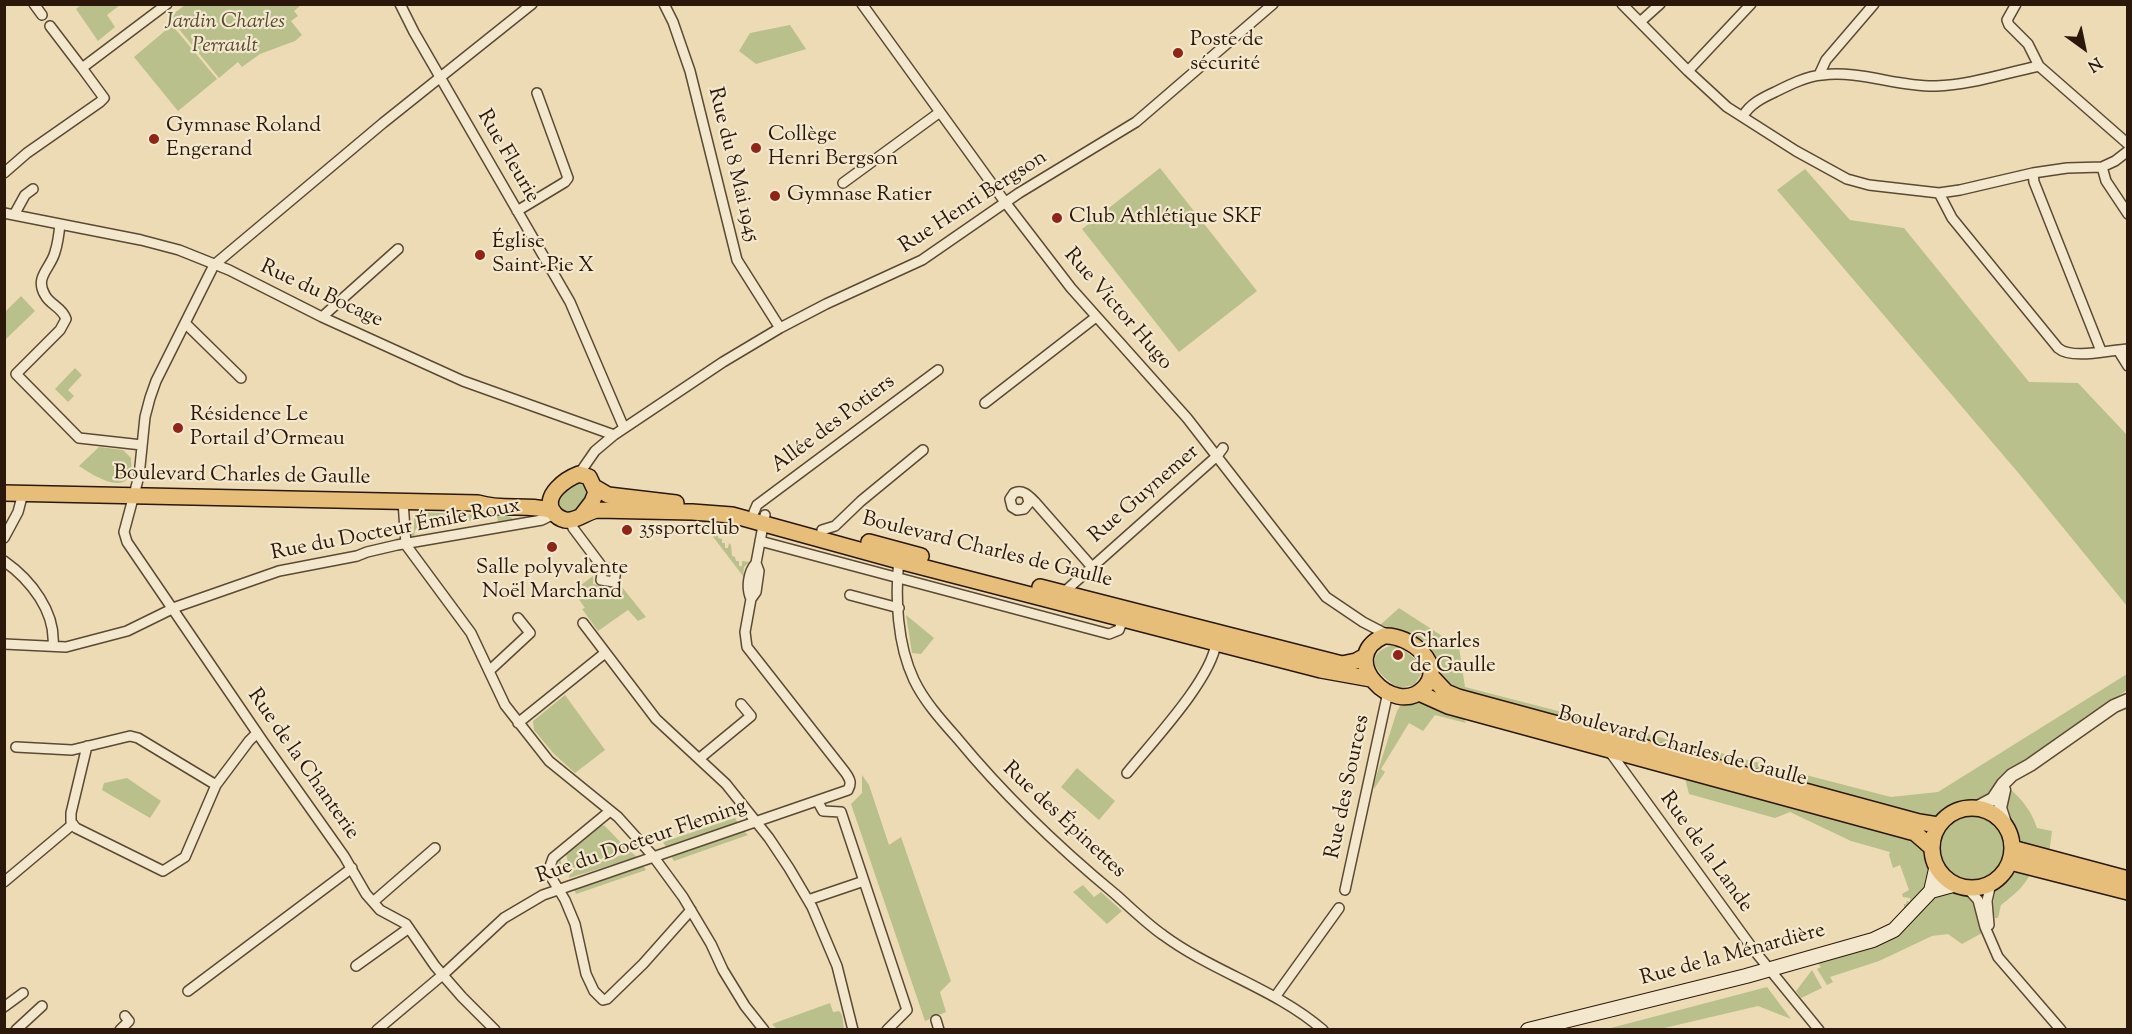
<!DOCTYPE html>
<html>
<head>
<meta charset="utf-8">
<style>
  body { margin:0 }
  #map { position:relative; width:2132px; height:1034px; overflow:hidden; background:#ecdbb4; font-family:"Sorts Mill Goudy",serif }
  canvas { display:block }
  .frame { position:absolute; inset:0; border:6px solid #2b180a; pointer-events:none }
  .north { position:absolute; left:2054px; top:18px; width:60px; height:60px; -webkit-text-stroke:4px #f3e8ce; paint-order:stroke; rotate:147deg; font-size:16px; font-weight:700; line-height:24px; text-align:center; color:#2b180a }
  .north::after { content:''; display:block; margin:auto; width:21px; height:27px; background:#2b180a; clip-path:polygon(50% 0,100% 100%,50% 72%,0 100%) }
</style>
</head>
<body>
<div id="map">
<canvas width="2132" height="1034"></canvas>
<div class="frame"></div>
<div class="north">N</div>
</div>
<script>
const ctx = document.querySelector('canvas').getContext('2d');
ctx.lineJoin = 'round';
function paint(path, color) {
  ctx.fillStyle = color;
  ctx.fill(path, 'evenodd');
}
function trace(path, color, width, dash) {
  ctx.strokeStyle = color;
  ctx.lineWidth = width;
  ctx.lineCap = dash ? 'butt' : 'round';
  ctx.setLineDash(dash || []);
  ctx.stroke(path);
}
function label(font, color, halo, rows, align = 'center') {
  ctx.font = font + ' "Sorts Mill Goudy",serif';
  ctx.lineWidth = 4.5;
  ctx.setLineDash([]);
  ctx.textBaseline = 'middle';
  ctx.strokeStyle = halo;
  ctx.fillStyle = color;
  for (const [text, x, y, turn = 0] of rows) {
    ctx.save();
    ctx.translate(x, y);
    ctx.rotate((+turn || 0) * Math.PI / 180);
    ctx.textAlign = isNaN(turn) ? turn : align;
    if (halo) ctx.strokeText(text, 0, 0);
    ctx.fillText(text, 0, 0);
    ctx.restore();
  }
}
paint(new Path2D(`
  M 81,5 L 120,5 L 107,15 L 115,27 L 98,41 L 76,9 Z
  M 185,5 L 301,5 L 294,11 L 298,16 L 291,21 L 302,35 L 295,41 L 260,54 L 242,67 L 238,62 L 219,78 L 169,17 Z
  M 172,25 L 217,79 L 178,111 L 134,57 Z
  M 790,25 L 806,49 L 756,64 L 739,51 L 750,33 Z
  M 1160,168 L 1257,291 L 1179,352 L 1082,229 Z
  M 1805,169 L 1850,220 L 1904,228 L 2029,382 L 2078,383 L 2127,435 L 2127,606 L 2021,476 L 1777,190 Z
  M 21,296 L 35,311 L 5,340 L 5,312 Z
  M 75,368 L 82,375 L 68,390 L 74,396 L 68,402 L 55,389 Z
  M 99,447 L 123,450 L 131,458 C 131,463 132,469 131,473 C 123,496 90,473 79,466 Z
  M 576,482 L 585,484 L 588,488 L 588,496 C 580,506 571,520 559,506 L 559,498 Z
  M 419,512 L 507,516 L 512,518 L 513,520 L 498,522 L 497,516 L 415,530 L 414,538 L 412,538 L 407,533 L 414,532 L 414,514 L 419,514 Z
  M 701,521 L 713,522 L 718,528 L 718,538 L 722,539 L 722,543 L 725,543 L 725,548 L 728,548 L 729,543 L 731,545 L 732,556 L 735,557 L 736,561 L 739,561 L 739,566 L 742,566 L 742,561 L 749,562 L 744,567 L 743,576 Z
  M 593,576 L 593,584 L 599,585 L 599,590 L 616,592 L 617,587 L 622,587 L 646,617 L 638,621 L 628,610 L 598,631 L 582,609 L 585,608 L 573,591 Z
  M 1399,608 L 1459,647 L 1465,687 L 1891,797 L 1938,792 L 2127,674 L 2127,690 L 2047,748 L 1986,801 L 1953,805 L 1940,814 L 1925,818 L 1448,689 L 1395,632 L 1379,626 Z
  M 906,615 L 934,638 L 921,654 L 912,653 Z
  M 1390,646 L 1399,646 L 1420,663 L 1422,673 L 1414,685 L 1399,688 C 1382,678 1359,657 1390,646 Z
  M 565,695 L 605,750 L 575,773 L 554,754 L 534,730 L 533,721 Z
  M 1417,700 L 1461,714 L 1466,723 L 1435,715 L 1423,731 L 1409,723 L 1381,769 L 1385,772 L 1374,789 L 1374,783 L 1397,711 L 1402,703 Z
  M 1077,768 L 1115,801 L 1099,820 L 1061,787 Z
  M 862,775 L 869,785 L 889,845 L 901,837 L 951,981 L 940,992 L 946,1012 L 925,1021 L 851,804 L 862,793 Z
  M 1684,775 L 1897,832 L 1923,844 C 1935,883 1930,883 1904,910 L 1904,904 L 1906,904 L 1907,901 L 1910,902 L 1910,898 L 1903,897 L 1902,894 L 1909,890 L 1900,865 L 1893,868 L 1889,855 L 1890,852 L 1851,841 L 1790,812 L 1775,818 L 1689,794 Z
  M 127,778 L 161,801 L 150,818 L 102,790 L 104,783 Z
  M 2009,788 C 2022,799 2032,812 2037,828 L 2052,831 L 2049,854 L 2022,845 L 2005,814 Z
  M1939 848a33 33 0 1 1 66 0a33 33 0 1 1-66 0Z
  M 735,818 L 738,823 L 666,847 L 663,842 Z
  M 601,825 L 605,826 L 628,850 L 568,870 L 561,868 L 558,861 L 560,859 L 563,868 L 569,866 L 566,854 Z
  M 744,831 L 748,835 L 674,861 L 671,856 Z
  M 631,852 L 637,857 L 569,878 L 570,872 Z
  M 642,864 L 646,870 L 576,894 L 574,889 Z
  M 2025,870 L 2032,871 C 2025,886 2014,895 2001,905 L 1998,918 L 1995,918 C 1990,892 1998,876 2025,870 Z
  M 1083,885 L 1094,897 L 1101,892 L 1122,911 L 1107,924 L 1073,892 Z
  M 1950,888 L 1973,898 L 1982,933 L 1962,944 L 1948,934 L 1932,936 L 1879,961 L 1830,977 L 1833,982 L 1827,985 L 1817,969 L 1821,967 L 1816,961 L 1870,946 L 1933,897 Z
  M 1812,970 L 1822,988 L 1801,998 L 1796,991 Z
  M 1767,987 L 1791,1019 L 1758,1006 L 1660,1029 L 1607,1029 Z
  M 830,1003 L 833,1012 L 839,1011 L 842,1015 L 844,1029 L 777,1029 L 772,1024 Z`), '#b9c08c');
const minor = new Path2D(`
  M 34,4 L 42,15
  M 400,4 L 414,32 L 570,302 L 624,428
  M 664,4 L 673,22 L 690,71 L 737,260 L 780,328
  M 862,4 L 1005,202 L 1071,288 L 1187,418 L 1326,597 L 1363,622 L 1388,635
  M 1622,4 L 1688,71 L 1727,107 L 1796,151 L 1847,179 L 1869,185 L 1939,193 L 1960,190 L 2033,173 L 2067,168 L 2102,167 L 2115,161 L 2128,151
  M 2016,4 L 2007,20 L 2009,25 L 2028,44 L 2039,66
  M 1640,22 L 1660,4
  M 50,26 L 82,68
  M 1688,71 L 1751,4
  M 1819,75 L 1826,60 L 1874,4
  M 1743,116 C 1750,104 1762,98 1775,92 C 1789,85 1807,76 1822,75 C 1860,70 1898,87 1936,86 C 1971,85 2005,73 2039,66 L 2128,144
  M 2102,167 L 2106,181 L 2128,214
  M 4,173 L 27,153 L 100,102 L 104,98 L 82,68 L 167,4
  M 2033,173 L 2034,182 L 2101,351
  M 843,183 L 940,112
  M 1939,193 L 1952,218 L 2058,348 C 2072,360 2109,350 2128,349
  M 517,211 L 565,182 L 568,178 L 537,93
  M 4,213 L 141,240 L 179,250 L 229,270 L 322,317 L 463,381 L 614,435
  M 14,215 L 25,195 L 33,189
  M 60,224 C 59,234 58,243 55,252 C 51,268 34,277 45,295 C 50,305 62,307 66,319 L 60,330 L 16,374 L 79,438 L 142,445
  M 322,317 L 398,249
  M 185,323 L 241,378
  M 2118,350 L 2128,366
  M 985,403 L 1096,317
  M 579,474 L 595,451 L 614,435 L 723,362 L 780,328 L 826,304 L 922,260 L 1019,193 L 1136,122 L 1273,4
  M 1027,495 L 1029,503 L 1024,509 L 1017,510 L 1012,507 L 1010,499 L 1014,493 C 1023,489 1029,496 1035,502 L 1092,567
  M 403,501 L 406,545 L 471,633 L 505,705 L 549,761 L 618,817 L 653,856 L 683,897 L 711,944 L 723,970 L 745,1006 L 764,1030
  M 754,512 L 757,505 L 938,370
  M 570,520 L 573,528 L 603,568 L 616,570 L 614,582 L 601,580 L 603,568
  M 822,530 L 835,526 L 861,501 L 923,450
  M 4,538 L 18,512 L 23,493
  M 760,541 L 1109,634 L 1119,630 L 1123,619
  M 899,559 C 895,597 897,644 914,680 C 924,701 941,720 957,738 C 1004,795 1057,846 1115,894 C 1131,908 1146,923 1163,935 C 1213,972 1276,989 1323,1030
  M 4,561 C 31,580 56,612 53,646
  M 756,563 C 748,572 746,588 751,599 L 756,592 L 759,571 L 756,563 L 765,515
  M 1063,593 L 1217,456 L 1223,448
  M 850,595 L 899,608
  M 583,623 L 656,719 L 726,784 L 769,838 L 789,868 L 812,907 L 837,966 L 853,1030
  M 4,644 L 66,647 L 127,631 L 176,607 L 279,571 L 357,556 L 367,552 L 397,545 L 542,520 L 554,514
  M 489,671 L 530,633 L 518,618
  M 518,723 L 605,653
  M 87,746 L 71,813 L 71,822 L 76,828 L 163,871 L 185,857 L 216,785 L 249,741 L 257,733
  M 16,747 L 72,750 L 130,736 L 138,738 L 216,785
  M 1610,752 L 1753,949 L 1819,1030
  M 700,758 L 751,716 L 741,704
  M 1127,773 C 1152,742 1211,680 1216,643
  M 818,802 L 823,811 L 841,812 L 907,1010 L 887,1030
  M 610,811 L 553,858 L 548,872 L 565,900 L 575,924 L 586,974 L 594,991 L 603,1000 L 607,999 L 643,964 L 691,910
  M 4,882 L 73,824
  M 1968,889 L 1978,900 L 1985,927 L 1998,957 L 2061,1030
  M 1345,890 L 1388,692
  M 808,900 L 864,881
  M 373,902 L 435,848
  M 1989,925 L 1987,901 L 1991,883
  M 356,966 L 409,928
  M 188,991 L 352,868
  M 1275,997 L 1339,908
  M 4,1007 L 23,993
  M 936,1020 L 939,1030
  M 16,1030 L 42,1006
  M 120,1030 L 129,1021 L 125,1016
  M 377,1030 L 446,972 L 504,918 L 543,895 L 848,790 C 852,783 850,779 845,772 L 747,647 L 745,632 L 751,599
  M 495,1030 L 462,997 L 435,966 L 406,924 L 380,910 L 366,894 L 344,856 L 264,743 L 127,542 L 124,532 L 139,476 L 145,417 L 150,398 L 156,381 L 214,265 L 383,123 L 532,4`);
const tertiary = new Path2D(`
  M 2004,790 L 2000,808 L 2006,826
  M 1976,808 L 1993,799 L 2003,784 L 2012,775 L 2030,765 L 2114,706 L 2128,700`);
const secondary = new Path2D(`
  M 1931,891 L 1936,869
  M 1528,1030 L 1746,976 L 1873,940 L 1894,930 L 1931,891 L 1953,885`);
const primary = new Path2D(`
  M 596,488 L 608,495 L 676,503
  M 4,493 L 478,503 C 503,511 528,503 553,511
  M 582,515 L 592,502 L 596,492 L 589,477 L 579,474 C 566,479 542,495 553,512 C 556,516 561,519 565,520 C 576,522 586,512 597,510 L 692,512 L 732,515 L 899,561 L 1216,643 L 1321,670 L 1371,679
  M 869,542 L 921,556
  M 1040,587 L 1342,664 L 1356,661 L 1365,656
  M 1384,636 C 1409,634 1448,665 1423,689 C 1394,718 1335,658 1384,636 Z
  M 1431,676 L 1446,692 L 1458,697 L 1919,822 L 1938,825
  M 1419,693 L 1448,706 L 1915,833 L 1931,847
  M1932 848a40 40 0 1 1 80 0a40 40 0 1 1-80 0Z
  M 2012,848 L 2128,879
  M 2010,862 L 2128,892`);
trace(minor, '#5b4934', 12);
trace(tertiary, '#5b4934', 15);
trace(secondary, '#2b180a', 16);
trace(primary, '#2b180a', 18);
trace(minor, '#f3e8ce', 9);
trace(tertiary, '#f3e8ce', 12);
trace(secondary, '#f3e8ce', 14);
trace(primary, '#e6be7a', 15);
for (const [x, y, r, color] of [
  [1178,53,6,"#8f2418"],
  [154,139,6,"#8f2418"],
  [756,148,6,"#8f2418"],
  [775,196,6,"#8f2418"],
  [1057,218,6,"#8f2418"],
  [480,255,6,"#8f2418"],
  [178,428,6,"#8f2418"],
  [627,530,6,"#8f2418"],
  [552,547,6,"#8f2418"],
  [1398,655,6,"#8f2418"]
]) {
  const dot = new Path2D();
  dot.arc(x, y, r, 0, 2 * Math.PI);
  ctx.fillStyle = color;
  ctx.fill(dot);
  trace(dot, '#f3e8ce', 2);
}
label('italic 21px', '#564a31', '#f3e8ce', [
  ["Jardin Charles",225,23],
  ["Perrault",225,47]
]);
label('21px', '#2b180a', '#f3e8ce', [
  ["Poste de",1190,41],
  ["sécurité",1190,65],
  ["Gymnase Roland",166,127],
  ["Engerand",166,151],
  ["Collège",768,136],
  ["Henri Bergson",768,160],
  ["Gymnase Ratier",787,196],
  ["Club Athlétique SKF",1069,218],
  ["Église",492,243],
  ["Saint-Pie X",492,267],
  ["Résidence Le",190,416],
  ["Portail d'Ormeau",190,440],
  ["35sportclub",639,530],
  ["Salle polyvalente",552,569,"center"],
  ["Noël Marchand",552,593,"center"],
  ["Charles",1410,643],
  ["de Gaulle",1410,667]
], 'left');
label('21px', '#2b180a', '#f3e8ce', [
  ["Rue Fleurie",507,157,60],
  ["Rue du 8 Mai 1945",732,165,76],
  ["Rue Henri Bergson",974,203,-33],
  ["Rue du Bocage",321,295,25],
  ["Rue Victor Hugo",1117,310,49],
  ["Allée des Potiers",834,425,-37],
  ["Boulevard Charles de Gaulle",242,477,1],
  ["Rue Guynemer",1145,495,-41],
  ["Rue du Docteur Émile Roux",396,531,-11],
  ["Boulevard Charles de Gaulle",987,551,14],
  ["Boulevard Charles de Gaulle",1682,748,15],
  ["Rue de la Chanterie",302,765,55],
  ["Rue des Sources",1349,787,-78],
  ["Rue des Épinettes",1063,821,43],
  ["Rue du Docteur Fleming",642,843,-19],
  ["Rue de la Lande",1705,853,54],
  ["Rue de la Ménardière",1733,956,-15]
]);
</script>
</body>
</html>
